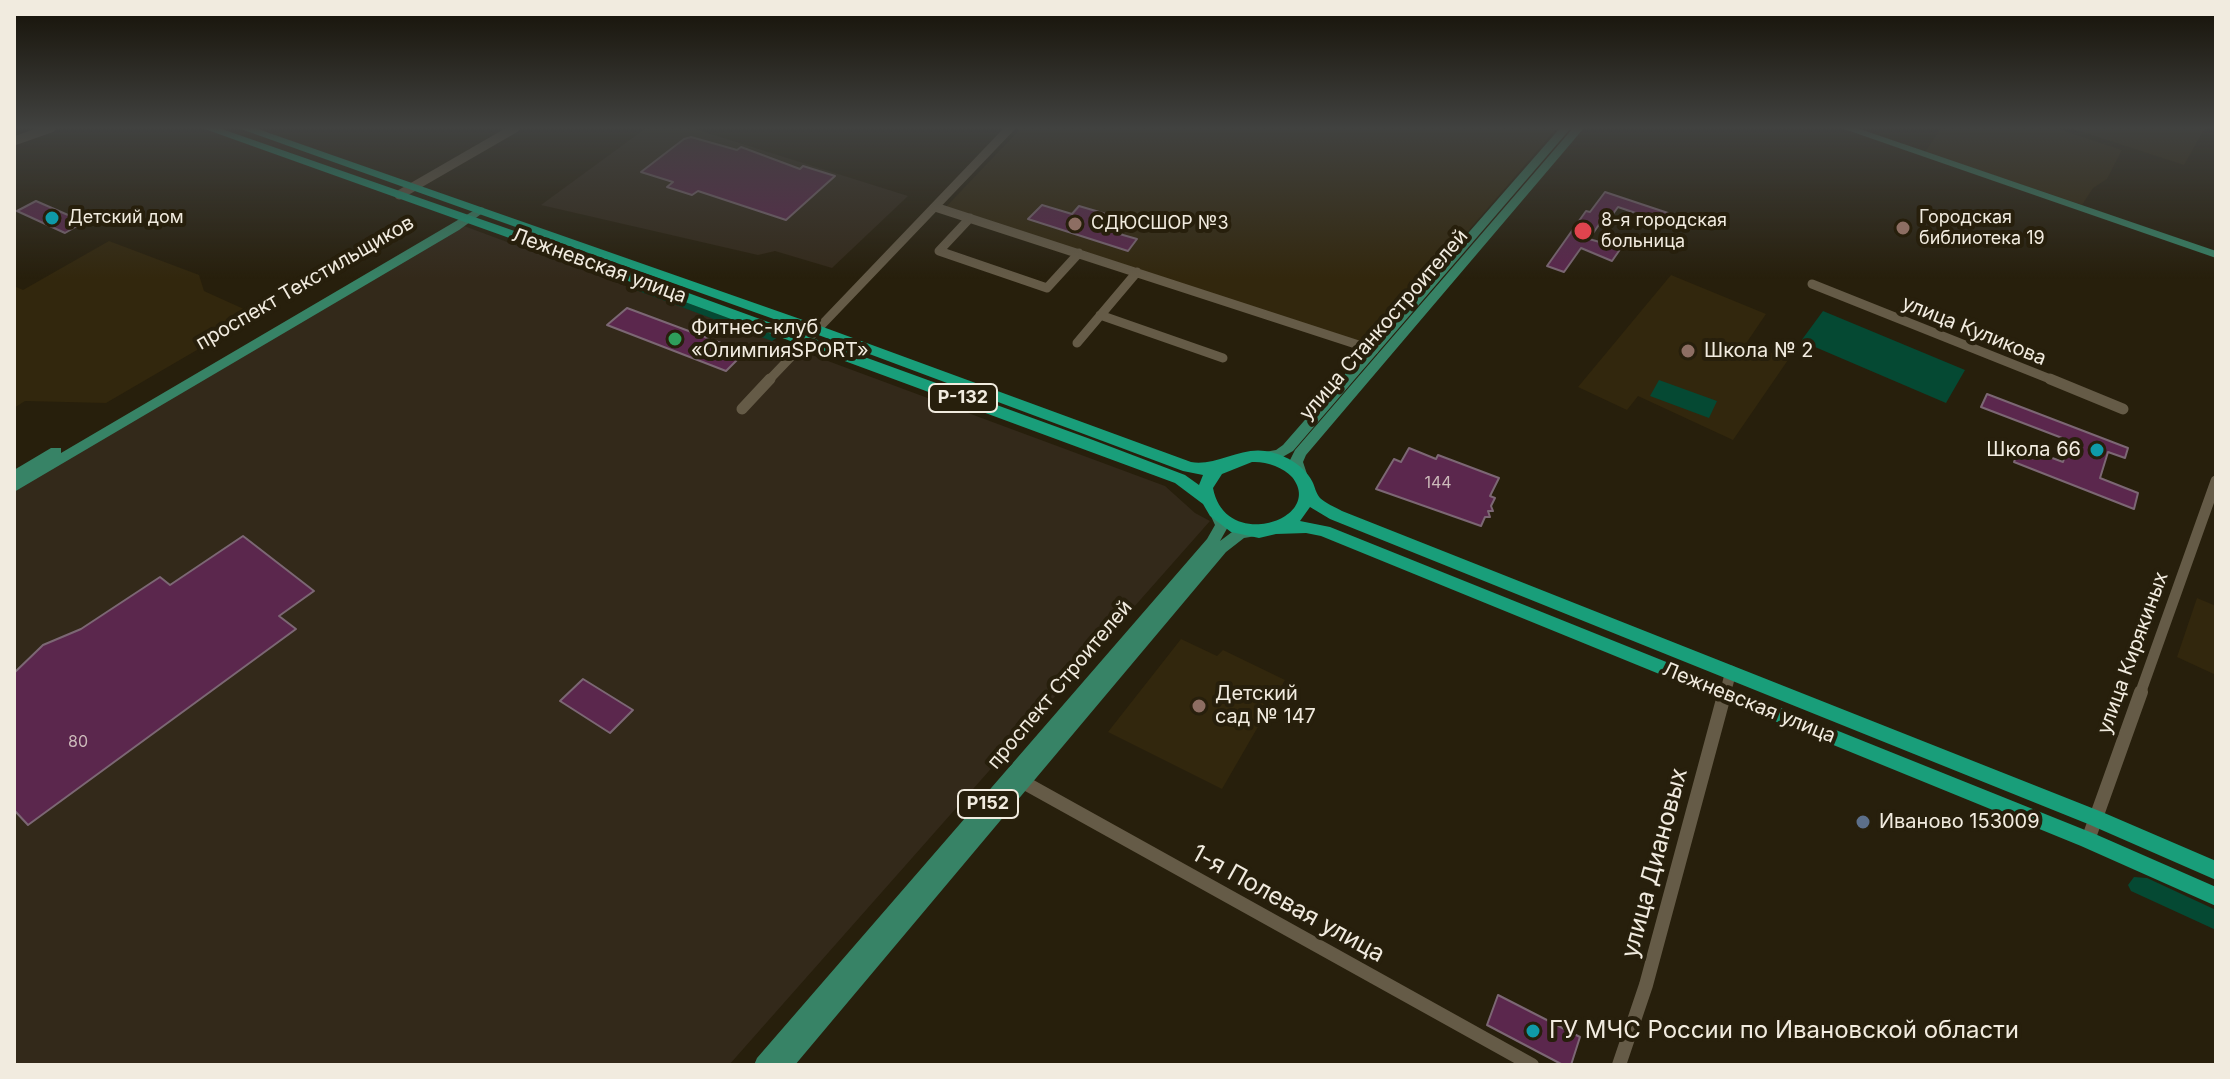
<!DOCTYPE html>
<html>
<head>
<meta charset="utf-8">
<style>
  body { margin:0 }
  #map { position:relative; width:2230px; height:1079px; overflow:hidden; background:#271f0c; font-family:Inter,sans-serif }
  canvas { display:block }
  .frame { position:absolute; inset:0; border:16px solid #f1ebdf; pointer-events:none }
</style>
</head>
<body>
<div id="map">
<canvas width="2230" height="1079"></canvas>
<div class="frame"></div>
</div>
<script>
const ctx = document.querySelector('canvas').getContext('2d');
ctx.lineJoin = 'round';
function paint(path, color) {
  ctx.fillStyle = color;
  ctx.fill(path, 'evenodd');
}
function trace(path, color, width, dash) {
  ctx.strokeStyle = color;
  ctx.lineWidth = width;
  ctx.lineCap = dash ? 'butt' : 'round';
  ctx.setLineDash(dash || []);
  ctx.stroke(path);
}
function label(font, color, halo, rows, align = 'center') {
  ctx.font = font + ' Inter,sans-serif';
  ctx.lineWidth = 8;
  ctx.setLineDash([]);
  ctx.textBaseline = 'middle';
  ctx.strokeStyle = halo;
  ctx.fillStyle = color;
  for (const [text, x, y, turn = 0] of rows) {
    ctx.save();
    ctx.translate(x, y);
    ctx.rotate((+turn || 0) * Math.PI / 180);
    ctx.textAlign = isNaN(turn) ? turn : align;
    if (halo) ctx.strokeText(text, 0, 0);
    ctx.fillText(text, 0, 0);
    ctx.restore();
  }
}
paint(new Path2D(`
  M 646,128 L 692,128 L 908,196 L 832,268 L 775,251 L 758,255 L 541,205 Z
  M 464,226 L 1165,486 L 1195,513 L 1210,521 L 729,1065 L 14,1065 L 14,486 Z`), '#33291a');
paint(new Path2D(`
  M 1021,128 L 1557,128 L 1368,347 L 944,209 Z
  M 1941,128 L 2056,128 L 2122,150 L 2107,179 L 2093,188 L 2082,205 L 1925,152 Z
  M 2070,128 L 2205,128 L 2184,165 Z
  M 109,241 L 199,275 L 204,291 L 257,315 L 106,403 L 25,401 L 14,408 L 14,286 L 23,290 Z
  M 1671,275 L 1766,314 L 1747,342 L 1788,360 L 1733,440 L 1638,396 L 1627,410 L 1578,387 Z
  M 2197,598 L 2216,606 L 2216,675 L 2177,657 Z
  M 1181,639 L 1217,656 L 1223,650 L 1285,680 L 1222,789 L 1108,732 Z`), '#32270d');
paint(new Path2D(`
  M 639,285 L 777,336 L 778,337 L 772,341 L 628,287 Z
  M 1823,311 L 1965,370 L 1946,403 L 1801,341 Z
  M 1659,380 L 1717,401 L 1709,418 L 1650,396 Z
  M 2134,877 L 2147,878 L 2216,910 L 2216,930 L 2131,891 L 2128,885 Z`), '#054933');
const building = new Path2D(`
  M 691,137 L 737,150 L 741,147 L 800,169 L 803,166 L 835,176 L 786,220 L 698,191 L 692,195 L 667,187 L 673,182 L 641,172 L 684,139 Z
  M 1605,192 L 1674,215 L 1668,224 L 1618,207 L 1610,218 L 1605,216 L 1589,239 L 1621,248 L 1612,261 L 1581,248 L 1564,272 L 1547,266 L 1586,211 L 1590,212 Z
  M 36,201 L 84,222 L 65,233 L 17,211 Z
  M 1042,205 L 1072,214 L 1079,206 L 1113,216 L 1102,229 L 1137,239 L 1128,251 L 1028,219 Z
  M 627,308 L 745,352 L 726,371 L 607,325 Z
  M 1987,394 L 2128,448 L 2125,458 L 2108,452 L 2100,478 L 2138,493 L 2134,509 L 2014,462 L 2020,446 L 2063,462 L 2070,441 L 1981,407 Z
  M 1409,448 L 1436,459 L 1438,455 L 1499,478 L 1490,496 L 1495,498 L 1491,506 L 1493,511 L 1488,511 L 1490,517 L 1485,517 L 1481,526 L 1376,489 L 1394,459 L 1401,462 Z
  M 243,536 L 314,591 L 279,616 L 296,629 L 28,825 L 14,810 L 14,673 L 43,645 L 81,629 L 160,577 L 170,585 Z
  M 583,679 L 633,710 L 610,733 L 560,701 Z
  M 1498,995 L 1580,1037 L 1571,1065 L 1563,1065 L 1487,1025 Z`);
paint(building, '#5b274d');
trace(building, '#7c6774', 2);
trace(new Path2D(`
  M 14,141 L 51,128
  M 399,195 L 515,128
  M 935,207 L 1374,350
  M 970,218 L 939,251 L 1047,288 L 1079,253
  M 1812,284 L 2055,381
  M 1100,315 L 1223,358
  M 1077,343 L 1137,272
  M 768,381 L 1010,128`), '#655b47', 9);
trace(new Path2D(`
  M 2050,379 L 2123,409
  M 742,409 L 770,379
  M 1725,694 L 1731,671
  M 2140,694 L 2216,481`), '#655b47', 11);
trace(new Path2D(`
  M 1023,782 L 1532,1065
  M 2088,840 L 2141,692
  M 1619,1065 L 1646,985 L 1725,692`), '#655b47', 14);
paint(new Path2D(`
  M 1560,128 L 1571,128 L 1293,451 L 1279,459 L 1259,459 L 1257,456 L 1259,453 L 1276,450 L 1283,445 Z
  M 1573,128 L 1584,128 L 1306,455 L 1303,462 L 1309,480 L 1302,485 L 1297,483 L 1289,462 L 1295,450 Z
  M 1841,128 L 1857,128 L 2216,251 L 2216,258 Z
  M 480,207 L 484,208 L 484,212 L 459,230 L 14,492 L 14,470 L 51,448 L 61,448 L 61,453 Z
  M 1216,507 L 1221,508 L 1229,525 L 1220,541 L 1236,529 L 1257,526 L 1262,527 L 1264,531 L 1262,535 L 1244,538 L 1226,552 L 795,1065 L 754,1065 L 757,1058 L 1207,539 L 1215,525 L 1209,512 Z`), '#378366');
paint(new Path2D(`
  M 202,128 L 219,128 L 592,258 L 1093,440 L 1185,475 L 1199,485 L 1203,475 L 1183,471 L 813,333 L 238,128 L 255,128 L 823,327 L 1191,462 C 1213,467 1240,447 1265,451 C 1282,453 1304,465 1312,481 C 1315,486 1315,492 1320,498 C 1325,503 1335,507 1342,511 L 2102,812 L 2216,861 L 2216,880 L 2088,824 L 1330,519 L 1310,507 L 1300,521 L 1330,527 L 2095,834 L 2216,887 L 2216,906 L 2081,846 L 1321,536 L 1306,533 L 1276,534 L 1259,538 L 1231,532 L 1210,516 L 1203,504 L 1175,483 L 582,264 ZM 1252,462 C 1265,461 1283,467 1292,477 C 1326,519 1225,553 1213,488 L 1222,474 Z`), '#199e7a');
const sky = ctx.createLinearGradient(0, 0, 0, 279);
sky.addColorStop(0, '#151107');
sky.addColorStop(0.46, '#414240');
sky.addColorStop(1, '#41424000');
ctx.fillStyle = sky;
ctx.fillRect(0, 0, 2230, 279);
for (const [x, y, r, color] of [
  [52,218,8,"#0f9aa8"],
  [1075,224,8,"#8d6e63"],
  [1903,228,8,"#8d6e63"],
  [1583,231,10,"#e0444e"],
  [675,339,8,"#2e9e5b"],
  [1688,351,8,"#8d6e63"],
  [2097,450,8,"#0f9aa8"],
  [1199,706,8,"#8d6e63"],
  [1863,822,8,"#5c6f8a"],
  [1533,1031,8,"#0f9aa8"]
]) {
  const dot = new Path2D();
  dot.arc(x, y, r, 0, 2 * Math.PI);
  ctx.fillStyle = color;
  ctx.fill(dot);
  trace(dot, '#271f0c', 3);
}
label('16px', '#ccbaba', null, [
  ["144",1438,483],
  ["80",78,742]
]);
label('18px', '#f1ebdf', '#271f0c', [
  ["Детский дом",68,218],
  ["Городская",1919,218],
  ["библиотека 19",1919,239],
  ["8-я городская",1601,221],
  ["больница",1601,242],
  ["СДЮСШОР №3",1091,224]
], 'left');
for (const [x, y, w] of [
  [963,398,68],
  [988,804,60]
]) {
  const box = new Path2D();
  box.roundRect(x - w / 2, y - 14, w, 28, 6);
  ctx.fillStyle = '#271f0c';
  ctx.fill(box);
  trace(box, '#f1ebdf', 2);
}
label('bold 18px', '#f1ebdf', null, [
  ["Р-132",963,398],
  ["Р152",988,804]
]);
label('20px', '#f1ebdf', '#271f0c', [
  ["Лежневская улица",599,266,20],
  ["проспект Текстильщиков",305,283,-30],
  ["улица Станкостроителей",1384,325,-49],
  ["улица Куликова",1974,331,22],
  ["улица Кирякиных",2133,653,-70],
  ["проспект Строителей",1060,685,-50],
  ["Лежневская улица",1749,703,22]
]);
label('20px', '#f1ebdf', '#271f0c', [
  ["Фитнес-клуб",691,328],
  ["«ОлимпияSPORT»",691,351],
  ["Школа № 2",1704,351],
  ["Школа 66",2081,450,"right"],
  ["Детский",1215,694],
  ["сад № 147",1215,717],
  ["Иваново 153009",1879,822]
], 'left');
label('24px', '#f1ebdf', '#271f0c', [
  ["улица Диановых",1655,863,-75],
  ["1-я Полевая улица",1288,904,29]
]);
label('24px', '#f1ebdf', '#271f0c', [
  ["ГУ МЧС России по Ивановской области",1549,1031]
], 'left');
</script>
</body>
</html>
